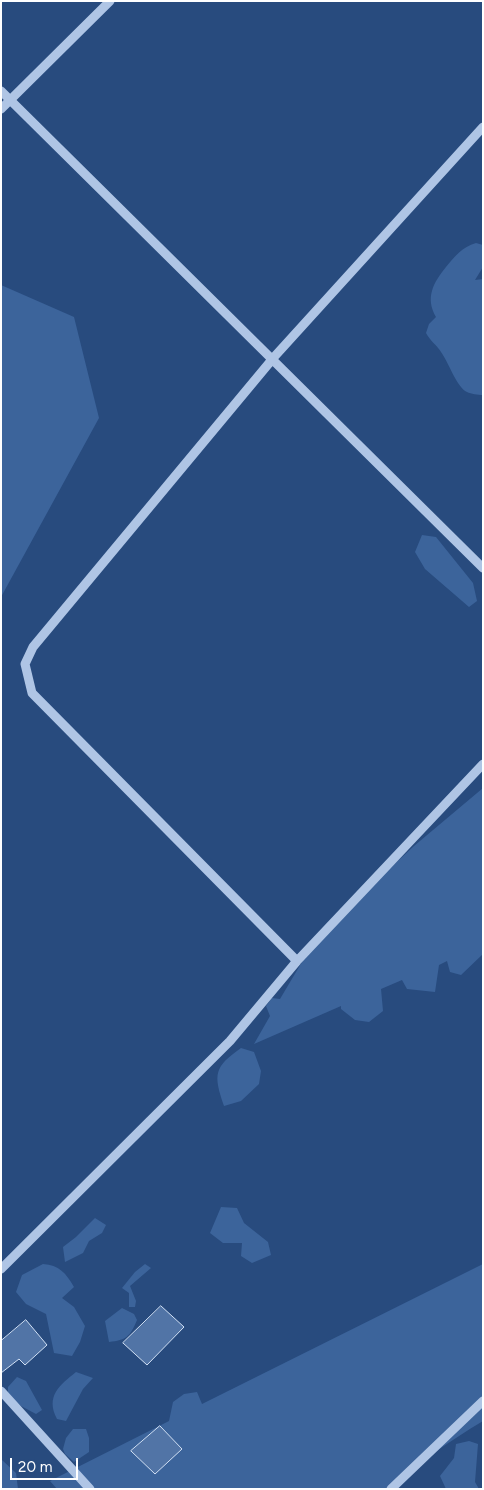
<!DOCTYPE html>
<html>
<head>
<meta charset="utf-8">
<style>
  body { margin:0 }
  #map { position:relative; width:484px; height:1490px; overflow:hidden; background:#284b7e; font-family:Figtree,sans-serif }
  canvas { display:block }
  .frame { position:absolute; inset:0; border:2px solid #fff; pointer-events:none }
  .scale { position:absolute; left:10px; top:1458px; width:68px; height:22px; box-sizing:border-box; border:2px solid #fff; border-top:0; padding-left:6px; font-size:15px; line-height:18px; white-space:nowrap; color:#fff; -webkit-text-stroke:4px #284b7e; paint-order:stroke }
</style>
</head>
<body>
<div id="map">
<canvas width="484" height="1490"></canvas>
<div class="frame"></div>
<div class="scale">20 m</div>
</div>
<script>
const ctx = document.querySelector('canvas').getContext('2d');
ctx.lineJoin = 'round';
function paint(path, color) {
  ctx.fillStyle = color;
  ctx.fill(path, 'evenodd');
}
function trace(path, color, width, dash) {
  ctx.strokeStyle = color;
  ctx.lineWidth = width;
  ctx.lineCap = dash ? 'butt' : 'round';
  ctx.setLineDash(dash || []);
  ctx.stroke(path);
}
paint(new Path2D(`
  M 476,243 L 483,245 L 483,267 L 475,280 L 483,279 L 483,395 C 478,395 471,394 467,392 C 457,388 448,361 441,352 C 437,345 430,341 426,333 L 429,324 L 436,317 C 425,298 433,283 446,267 C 455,256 462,247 476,243 Z
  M 1,285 L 74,317 L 99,418 L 1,597 Z
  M 422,535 L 436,537 L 473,583 L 477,601 L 469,607 L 425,569 L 415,552 Z
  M 483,788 L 483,954 L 461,975 L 450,972 L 447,961 L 439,965 L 435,992 L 407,989 L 402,980 L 381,989 L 383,1011 L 369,1022 L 355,1020 L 341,1009 L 341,1006 L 254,1044 L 270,1016 L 266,1006 L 272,998 L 280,999 L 318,935 L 414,846 Z
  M 241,1048 L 254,1052 L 261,1071 L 259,1084 L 241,1101 L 224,1106 C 213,1074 214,1067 241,1048 Z
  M 221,1207 L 237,1208 L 244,1223 L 268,1242 L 271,1255 L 252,1263 L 241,1256 L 242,1243 L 223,1243 L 210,1233 Z
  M 95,1218 L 106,1225 L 102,1233 L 89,1241 L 83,1253 L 65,1262 L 63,1247 L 76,1237 Z
  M 43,1264 C 59,1265 66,1273 74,1287 L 62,1298 L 74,1307 L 85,1326 L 80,1342 L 72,1356 L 54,1353 L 46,1314 L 26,1304 L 16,1292 L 22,1275 Z
  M 145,1264 L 151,1268 L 130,1286 L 136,1301 L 135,1307 L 129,1307 L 129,1293 L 122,1288 L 135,1272 Z
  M 483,1264 L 483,1421 C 450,1441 417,1463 389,1489 L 57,1489 L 50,1481 L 169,1421 L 173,1402 L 184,1394 L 197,1392 L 202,1404 Z
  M 122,1308 L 134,1314 L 137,1320 C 130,1337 126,1340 109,1342 L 105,1321 Z
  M 76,1372 L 93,1378 L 83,1389 L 66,1421 L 57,1419 C 45,1396 60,1385 76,1372 Z
  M 17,1377 L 26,1381 L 42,1410 L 36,1414 L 21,1406 L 8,1395 L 8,1387 Z
  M 73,1429 L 86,1429 L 89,1438 L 89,1452 L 74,1462 L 65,1454 L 63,1449 L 66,1438 Z
  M 469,1441 L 478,1444 L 475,1482 L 479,1489 L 446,1489 L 440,1476 L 454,1458 L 456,1444 Z
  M 1,1452 L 2,1460 L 16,1473 L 18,1489 L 1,1489 Z`), '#3c649b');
const building = new Path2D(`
  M 161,1306 L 184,1327 L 147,1365 L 123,1343 Z
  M 26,1320 L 47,1345 L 25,1365 L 19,1359 L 1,1373 L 1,1341 Z
  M 160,1426 L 182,1449 L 155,1474 L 131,1451 Z`);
paint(building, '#5174a6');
trace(building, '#d1e0f4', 1);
trace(new Path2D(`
  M 1,91 L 483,568
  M 1,109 L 110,1
  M 297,961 L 32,693 L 25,664 L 33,647 L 275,356 L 483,127
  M 1,1269 L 230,1041 L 297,961 L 483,764
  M 1,1391 L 90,1489
  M 391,1489 L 483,1401`), '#afc5e5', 9);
</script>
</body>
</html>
